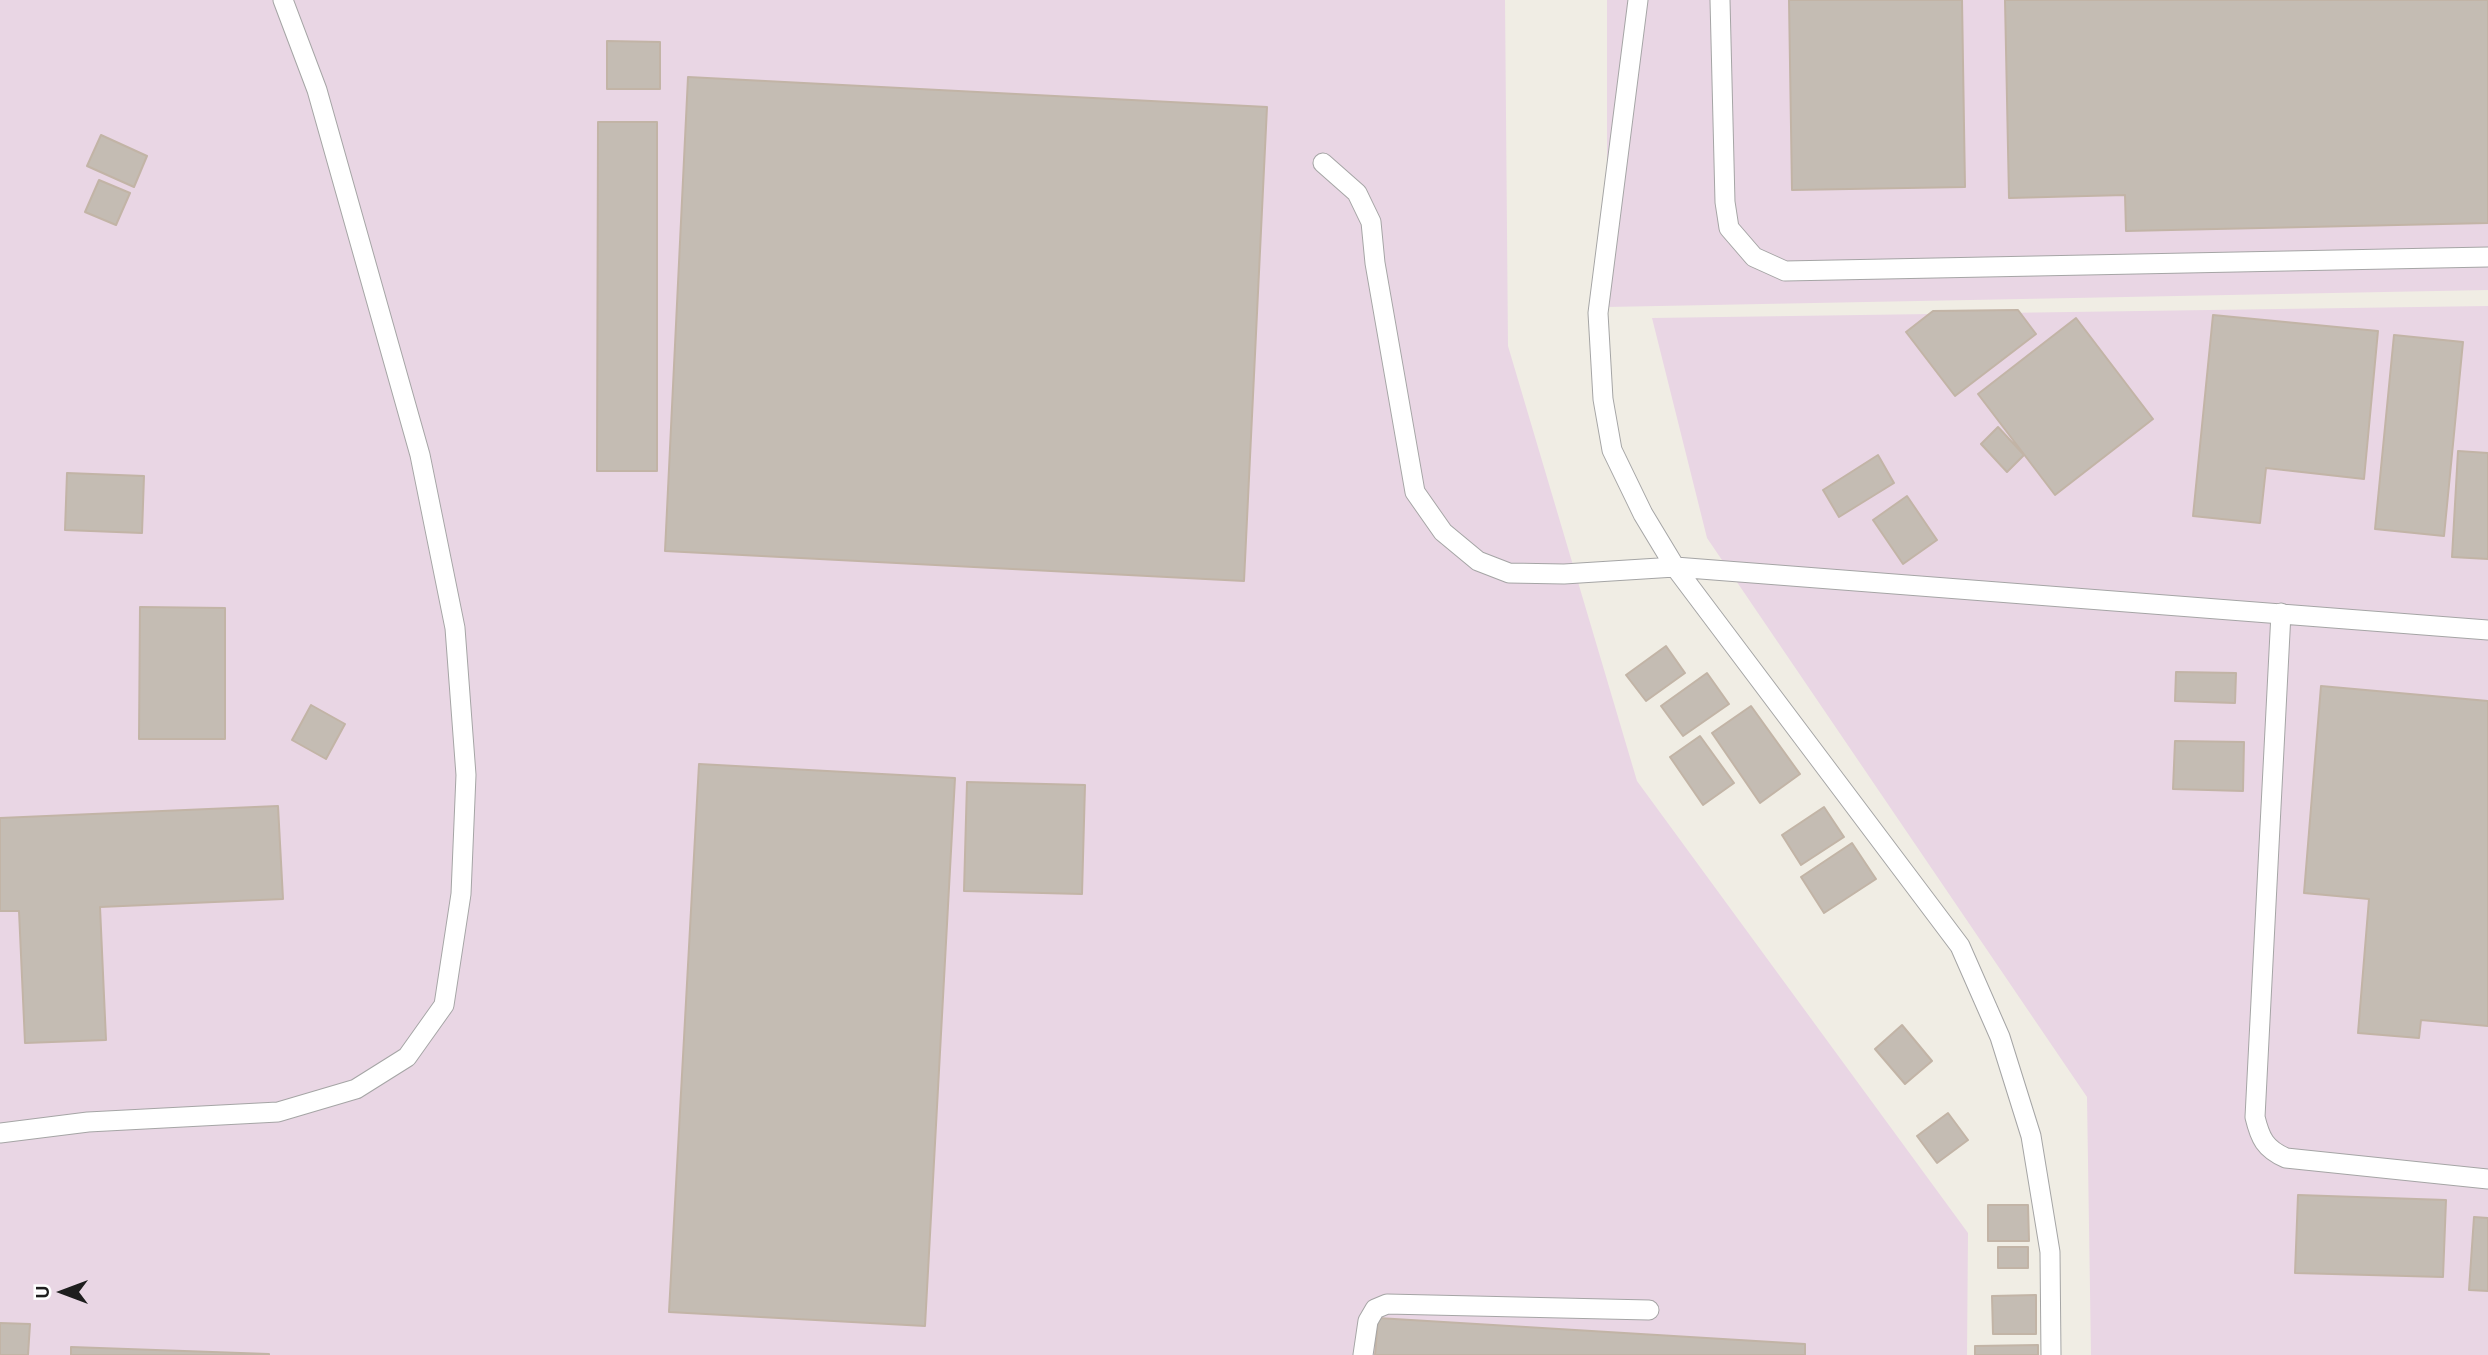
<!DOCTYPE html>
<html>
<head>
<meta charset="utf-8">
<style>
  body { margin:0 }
  #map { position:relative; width:2488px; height:1355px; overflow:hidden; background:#f0ede4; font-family:Ubuntu,sans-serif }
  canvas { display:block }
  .north { position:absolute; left:28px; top:1257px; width:70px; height:70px; -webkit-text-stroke:5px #fff; paint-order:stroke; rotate:270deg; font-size:19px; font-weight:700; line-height:28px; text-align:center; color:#1e1e1e }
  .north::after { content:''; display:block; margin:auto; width:24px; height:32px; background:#1e1e1e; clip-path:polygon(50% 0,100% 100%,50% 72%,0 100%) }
</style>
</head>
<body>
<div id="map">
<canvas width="2488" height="1355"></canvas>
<div class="north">U</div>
</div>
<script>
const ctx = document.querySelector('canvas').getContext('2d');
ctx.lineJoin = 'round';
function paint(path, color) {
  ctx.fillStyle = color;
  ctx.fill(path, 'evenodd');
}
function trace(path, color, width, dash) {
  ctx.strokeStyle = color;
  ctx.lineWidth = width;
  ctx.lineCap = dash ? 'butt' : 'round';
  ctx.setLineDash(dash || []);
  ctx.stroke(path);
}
paint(new Path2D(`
  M 0,0 L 1505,0 L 1508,346 L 1637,781 L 1968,1233 L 1967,1355 L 0,1355 Z
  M 1607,0 L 2488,0 L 2488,290 L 1607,307 Z
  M 2488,306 L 2488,1355 L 2091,1355 L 2087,1097 L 1707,538 L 1652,318 Z`), '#e9d6e4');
const building = new Path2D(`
  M 1789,0 L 1962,0 L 1965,187 L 1792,190 Z
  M 2005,0 L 2488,0 L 2488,223 L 2126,231 L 2125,195 L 2009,198 Z
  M 607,41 L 660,42 L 660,89 L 607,89 Z
  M 688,77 L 1267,107 L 1244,581 L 665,551 Z
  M 598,122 L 657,122 L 657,471 L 597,471 Z
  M 101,135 L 147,156 L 134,187 L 87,166 Z
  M 99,180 L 130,193 L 116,225 L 85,212 Z
  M 2018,310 L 2036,334 L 1955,396 L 1906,332 L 1933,311 Z
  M 2213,315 L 2378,331 L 2364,479 L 2266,468 L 2260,523 L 2193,516 Z
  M 2076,318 L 2153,419 L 2055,495 L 1978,394 Z
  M 2394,335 L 2463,342 L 2444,536 L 2375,529 Z
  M 1998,427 L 2024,455 L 2007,472 L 1981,444 Z
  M 2458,451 L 2488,453 L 2488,559 L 2452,557 Z
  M 1878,455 L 1894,483 L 1839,517 L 1823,490 Z
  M 67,473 L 144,476 L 142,533 L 65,530 Z
  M 1907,496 L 1937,540 L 1903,564 L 1873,520 Z
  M 140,607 L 225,608 L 225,739 L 139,739 Z
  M 1666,646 L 1685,673 L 1646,701 L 1626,675 Z
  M 2176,672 L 2236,673 L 2235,703 L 2175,701 Z
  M 1707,673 L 1729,704 L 1683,736 L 1661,706 Z
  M 2321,686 L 2488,701 L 2488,1026 L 2421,1020 L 2419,1038 L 2358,1033 L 2369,899 L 2304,893 Z
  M 311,705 L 345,724 L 326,759 L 292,740 Z
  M 1751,706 L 1800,774 L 1760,803 L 1712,733 Z
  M 1700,736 L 1734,783 L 1703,805 L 1670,757 Z
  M 2175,741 L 2244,742 L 2243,791 L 2173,789 Z
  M 699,764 L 955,778 L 925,1326 L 669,1312 Z
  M 967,782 L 1085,785 L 1082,894 L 964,891 Z
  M 278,806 L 283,899 L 100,907 L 106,1040 L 25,1043 L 19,911 L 0,911 L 0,818 Z
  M 1824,807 L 1844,837 L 1801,865 L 1782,835 Z
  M 1852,843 L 1876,879 L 1824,913 L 1801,877 Z
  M 1902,1025 L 1932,1061 L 1905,1084 L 1875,1049 Z
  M 1948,1113 L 1968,1140 L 1937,1163 L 1917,1136 Z
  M 2298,1195 L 2446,1200 L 2443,1277 L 2295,1273 Z
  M 1988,1205 L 2028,1205 L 2029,1241 L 1988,1241 Z
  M 2474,1217 L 2488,1218 L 2488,1291 L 2469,1290 Z
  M 1998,1247 L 2028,1247 L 2028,1268 L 1998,1268 Z
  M 2036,1295 L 2036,1334 L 1993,1334 L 1992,1296 Z
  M 1378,1318 L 1805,1344 L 1805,1355 L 1375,1355 Z
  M 0,1323 L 30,1324 L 28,1355 L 0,1355 Z
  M 2038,1345 L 2038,1355 L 1975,1355 L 1975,1346 Z
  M 71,1347 L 269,1354 L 269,1355 L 71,1355 Z`);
paint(building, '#c4bcb3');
trace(building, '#c2b4a6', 2);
const service = new Path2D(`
  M 1638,0 L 1598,313 L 1603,399 L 1612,450 L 1643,514 L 1675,567 L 1960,946 L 2000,1037 L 2031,1136 L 2050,1252 L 2051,1355
  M 1720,0 L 1725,202 L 1729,228 L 1754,257 L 1785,271 L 2488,257
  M 1323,163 L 1357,193 L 1371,222 L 1375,263 L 1415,492 L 1443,532 L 1478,561 L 1509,573 L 1564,574 L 1675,567 L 2488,630
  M 2281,613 L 2255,1117 C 2260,1138 2265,1149 2286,1158 L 2488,1179
  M 0,1133 L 88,1122 L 278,1112 L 356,1089 L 407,1057 L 444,1005 L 461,894 L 466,775 L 455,628 L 420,455 L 317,90 L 283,0
  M 1363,1355 L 1368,1321 L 1375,1309 L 1387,1304 L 1649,1310`);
trace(service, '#a5a5a5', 21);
trace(service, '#fff', 19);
</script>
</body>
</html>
